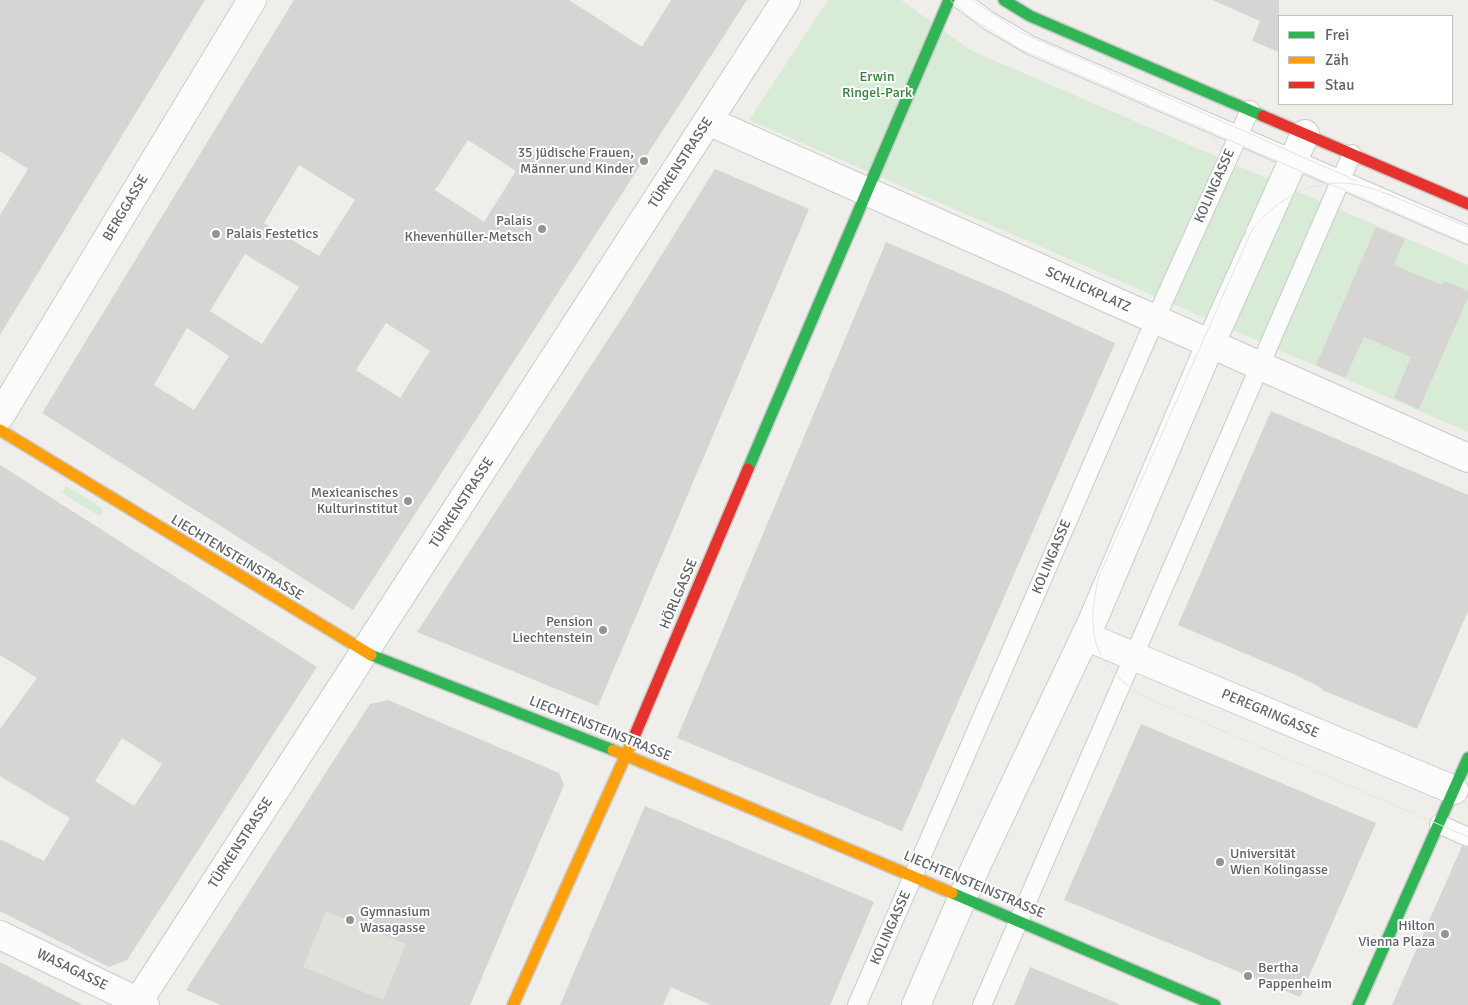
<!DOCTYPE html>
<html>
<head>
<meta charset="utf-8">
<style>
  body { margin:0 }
  #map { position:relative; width:1468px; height:1005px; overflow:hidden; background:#efeeea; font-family:Signika,sans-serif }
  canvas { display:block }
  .legend { position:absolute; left:1278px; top:15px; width:175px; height:90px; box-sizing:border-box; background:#fff; border:1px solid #bfc1c3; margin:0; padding:6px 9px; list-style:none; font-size:15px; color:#5f6368 }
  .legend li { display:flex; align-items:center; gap:10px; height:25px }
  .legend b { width:25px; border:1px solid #bfc1c3 }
</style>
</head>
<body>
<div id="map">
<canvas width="1468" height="1005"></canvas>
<ul class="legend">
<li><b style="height:6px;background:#30b455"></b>Frei</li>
<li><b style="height:6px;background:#ff9f0a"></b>Zäh</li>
<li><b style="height:6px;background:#e5322d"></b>Stau</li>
</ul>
</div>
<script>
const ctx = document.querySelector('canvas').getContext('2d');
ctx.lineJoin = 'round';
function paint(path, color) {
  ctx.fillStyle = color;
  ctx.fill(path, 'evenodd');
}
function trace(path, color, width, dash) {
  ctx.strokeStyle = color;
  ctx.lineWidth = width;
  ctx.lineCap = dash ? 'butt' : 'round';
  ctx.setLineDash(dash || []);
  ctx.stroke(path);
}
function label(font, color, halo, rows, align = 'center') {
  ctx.font = font + ' Signika,sans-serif';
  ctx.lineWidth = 4;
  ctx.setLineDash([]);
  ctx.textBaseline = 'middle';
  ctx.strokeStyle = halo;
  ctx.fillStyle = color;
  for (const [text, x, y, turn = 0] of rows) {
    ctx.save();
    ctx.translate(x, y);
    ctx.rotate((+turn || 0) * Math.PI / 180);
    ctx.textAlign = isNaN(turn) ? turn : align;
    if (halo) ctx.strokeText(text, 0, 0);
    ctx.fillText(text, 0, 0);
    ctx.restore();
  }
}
paint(new Path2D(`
  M 283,842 L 500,934 L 470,1005 L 221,1005 L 186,990 Z`), '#e2e0da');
paint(new Path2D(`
  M 828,0 L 901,0 L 972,51 L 1468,265 L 1468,432 L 749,120 Z
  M 66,486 L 101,507 L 103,511 L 99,516 L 62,493 Z`), '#d8ebd6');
paint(new Path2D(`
  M 0,0 L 205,0 L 0,335 L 0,215 L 28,169 L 0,151 Z
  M 294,0 L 569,0 L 642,47 L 671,0 L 747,0 L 353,610 L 42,413 ZM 468,140 L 516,171 L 484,222 L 435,190 ZM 299,165 L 355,200 L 319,256 L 264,223 ZM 245,254 L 299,287 L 262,344 L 210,311 ZM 386,323 L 430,351 L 400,398 L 356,370 ZM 187,328 L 229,356 L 194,410 L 154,385 Z
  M 1212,0 L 1279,0 L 1279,52 L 1252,41 L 1260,21 Z
  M 715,169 L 809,209 L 598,706 L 417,632 L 626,312 Z
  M 1376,227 L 1405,239 L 1394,265 L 1442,285 L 1444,281 L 1468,291 L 1468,297 L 1419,409 L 1394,398 L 1411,357 L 1364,337 L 1345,378 L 1316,365 Z
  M 886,242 L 1006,293 L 1115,343 L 902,831 L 677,738 Z
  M 1271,411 L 1468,495 L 1468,611 L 1417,729 L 1322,690 L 1322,688 L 1298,676 L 1178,625 Z
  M 0,465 L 317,667 L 127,960 L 109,967 L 0,911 L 0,839 L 44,861 L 70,818 L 0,776 L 0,729 L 37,678 L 0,655 ZM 122,738 L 162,764 L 134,806 L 95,781 Z
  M 388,700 L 559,773 L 564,785 L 470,1005 L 221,1005 L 186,990 L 370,704 ZM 326,911 L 406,944 L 383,1000 L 303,967 Z
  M 1141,724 L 1376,823 L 1300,997 L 1064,900 Z
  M 645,806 L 874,902 L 830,1005 L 711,1005 L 671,987 L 663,1005 L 560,1005 Z
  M 1462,846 L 1468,847 L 1468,1005 L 1392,1005 Z
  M 0,962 L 83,1005 L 0,1005 Z
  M 1030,967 L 1119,1004 L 1119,1005 L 1014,1005 Z`), '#d6d5d3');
const lane = new Path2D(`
  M 961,0 L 989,21 L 1030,45 L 1468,235
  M 1439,824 L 1468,837
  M 857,1005 L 1155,320 L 1250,110
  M 982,1005 L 1352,154`);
const street = new Path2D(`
  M 708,121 L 1468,458
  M 0,416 L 252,0
  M 1085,636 L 1454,790
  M 0,935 L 145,1005
  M 136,1005 L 786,0
  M 916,1005 L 977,864 L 1092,622 L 1210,345 L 1305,134`);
const fast = new Path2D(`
  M 1004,0 L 1030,16 L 1263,116
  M 748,469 L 949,0
  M 371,655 L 613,750
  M 952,893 L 1215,1005
  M 1358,1005 L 1468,758`);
const slow = new Path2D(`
  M 0,430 L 371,655
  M 613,750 L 952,893
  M 513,1005 L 634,737`);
const jam = new Path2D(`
  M 1263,116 L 1468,204
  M 634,737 L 748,469`);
trace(lane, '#cbcccc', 20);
trace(street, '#cbcccc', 30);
trace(fast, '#cacacb', 14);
trace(slow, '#cacacb', 14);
trace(jam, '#cacacb', 14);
trace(lane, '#fdfcfc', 18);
trace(street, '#fdfcfc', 28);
trace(fast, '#30b455', 11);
trace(slow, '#ff9f0a', 11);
trace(jam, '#e5322d', 11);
trace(new Path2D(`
  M 950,0 L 971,18 L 1020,49 L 1468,244
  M 972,0 L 1020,32 L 1357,181
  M 1210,136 C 1239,160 1252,200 1245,237
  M 1387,194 L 1468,227
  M 1394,196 C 1381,192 1367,186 1353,184 C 1313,178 1276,199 1252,230 L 1099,576 C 1085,634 1093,667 1147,698 L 1468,837`), '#e4e4e4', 1);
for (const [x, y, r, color] of [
  [644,161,5,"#919496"],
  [542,229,5,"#919496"],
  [216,234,5,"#919496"],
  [408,501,5,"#919496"],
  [603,630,5,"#919496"],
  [1220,862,5,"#919496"],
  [350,920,5,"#919496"],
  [1445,934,5,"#919496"],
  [1248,976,5,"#919496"]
]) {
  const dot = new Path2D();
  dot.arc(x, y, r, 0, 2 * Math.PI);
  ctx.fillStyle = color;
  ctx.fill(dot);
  trace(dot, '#fff', 2);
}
label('14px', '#348238', '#fff', [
  ["Erwin",877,77],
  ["Ringel-Park",877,93]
]);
label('14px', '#5f6368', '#fff', [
  ["35 jüdische Frauen,",634,153],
  ["Männer und Kinder",634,169],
  ["Palais",532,221],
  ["Khevenhüller-Metsch",532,237],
  ["Palais Festetics",226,234,"left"],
  ["Mexicanisches",398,493],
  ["Kulturinstitut",398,509],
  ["Pension",593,622],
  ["Liechtenstein",593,638],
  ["Universität",1230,854,"left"],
  ["Wien Kolingasse",1230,870,"left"],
  ["Gymnasium",360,912,"left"],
  ["Wasagasse",360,928,"left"],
  ["Hilton",1435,926],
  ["Vienna Plaza",1435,942],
  ["Bertha",1258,968,"left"],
  ["Pappenheim",1258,984,"left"]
], 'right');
label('14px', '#5f6368', '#fff', [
  ["TÜRKENSTRASSE",681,163,-57],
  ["KOLINGASSE",1215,186,-66],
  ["BERGGASSE",126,208,-59],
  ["SCHLICKPLATZ",1088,290,24],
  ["TÜRKENSTRASSE",462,503,-57],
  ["KOLINGASSE",1052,557,-67],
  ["LIECHTENSTEINSTRASSE",237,558,31],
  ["HÖRLGASSE",679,594,-67],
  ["PEREGRINGASSE",1270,714,23],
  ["LIECHTENSTEINSTRASSE",600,729,22],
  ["TÜRKENSTRASSE",241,843,-57],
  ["LIECHTENSTEINSTRASSE",974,885,23],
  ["KOLINGASSE",891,928,-66],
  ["WASAGASSE",72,970,26]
]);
</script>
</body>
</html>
